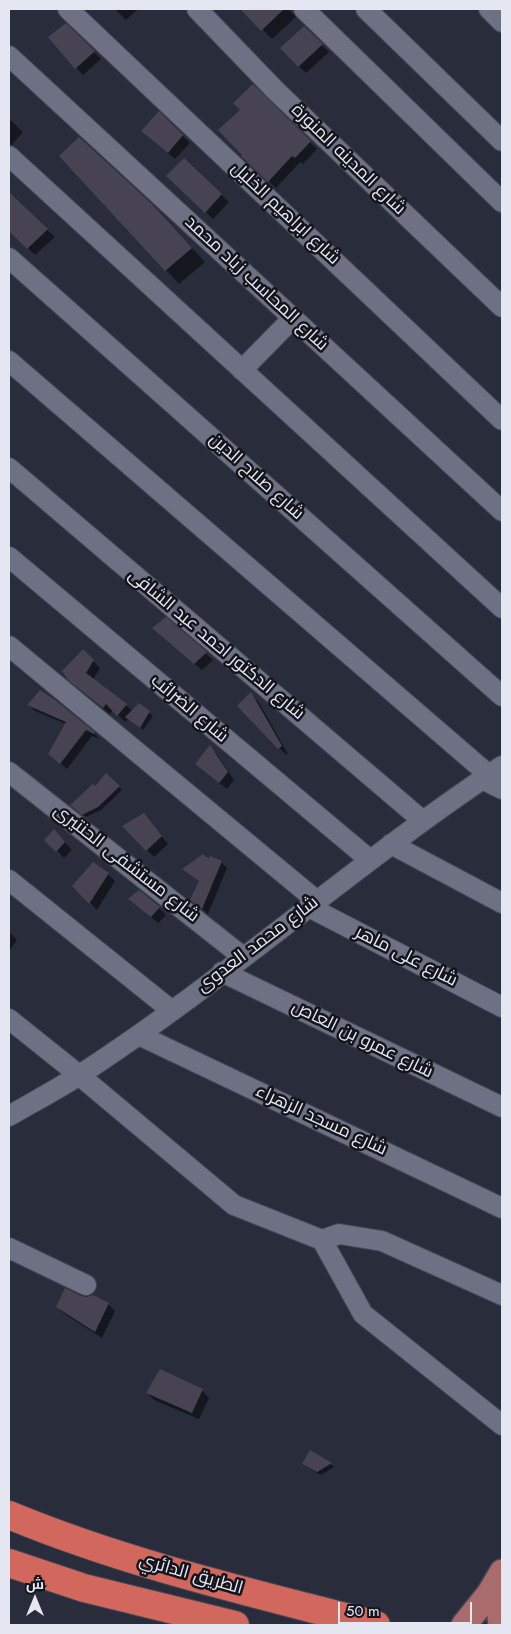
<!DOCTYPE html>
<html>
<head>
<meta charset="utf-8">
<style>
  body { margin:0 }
  #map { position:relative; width:511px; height:1634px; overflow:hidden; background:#292c3b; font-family:Jost,Cairo,sans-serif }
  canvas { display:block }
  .frame { position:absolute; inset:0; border:10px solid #e4e7f1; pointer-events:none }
  .north { position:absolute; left:10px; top:1574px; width:50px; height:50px; -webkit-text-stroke:4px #14151c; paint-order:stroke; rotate:0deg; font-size:14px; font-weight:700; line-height:20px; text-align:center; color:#e4e7f1 }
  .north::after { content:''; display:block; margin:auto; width:18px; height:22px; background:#e4e7f1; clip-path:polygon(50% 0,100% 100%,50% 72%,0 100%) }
  .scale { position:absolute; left:338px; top:1602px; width:134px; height:22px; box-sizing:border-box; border:2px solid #e4e7f1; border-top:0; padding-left:6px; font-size:15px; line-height:18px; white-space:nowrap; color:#e4e7f1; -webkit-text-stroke:4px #14151c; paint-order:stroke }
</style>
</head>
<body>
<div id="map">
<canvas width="511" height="1634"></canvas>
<div class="frame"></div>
<div class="north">ش</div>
<div class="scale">50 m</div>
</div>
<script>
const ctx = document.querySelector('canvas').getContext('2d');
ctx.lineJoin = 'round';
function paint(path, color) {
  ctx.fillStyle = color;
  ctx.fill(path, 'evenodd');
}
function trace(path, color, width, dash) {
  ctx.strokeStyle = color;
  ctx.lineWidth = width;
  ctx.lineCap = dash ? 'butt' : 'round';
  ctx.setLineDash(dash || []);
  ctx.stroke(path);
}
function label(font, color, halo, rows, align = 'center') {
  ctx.font = font + ' Jost,Cairo,sans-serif';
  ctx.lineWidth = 5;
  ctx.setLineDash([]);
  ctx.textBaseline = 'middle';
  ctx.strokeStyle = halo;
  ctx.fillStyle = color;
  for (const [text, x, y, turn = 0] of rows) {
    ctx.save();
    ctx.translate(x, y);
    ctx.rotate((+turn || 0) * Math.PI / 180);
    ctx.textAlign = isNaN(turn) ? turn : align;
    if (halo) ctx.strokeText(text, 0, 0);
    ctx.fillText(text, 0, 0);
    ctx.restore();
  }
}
paint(new Path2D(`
  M 115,9 L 138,9 L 126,20 Z
  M 242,9 L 288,9 L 296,17 L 272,39 Z
  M 66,25 L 101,59 L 83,75 L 49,38 Z
  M 304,28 L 329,52 L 306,73 L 299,66 Z
  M 253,86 L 317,149 L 303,164 L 300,162 L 276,188 L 243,156 L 241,110 Z
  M 159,113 L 190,143 L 175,159 L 150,138 Z
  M 9,119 L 23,132 L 9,148 Z
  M 61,156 L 166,220 L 205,262 L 179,284 Z
  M 184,159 L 229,202 L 213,219 L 168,176 Z
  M 9,194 L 55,237 L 35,255 L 9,230 Z
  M 166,619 L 213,660 L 202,670 L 160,635 Z
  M 83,651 L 100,668 L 93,680 L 133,711 L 139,705 L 153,716 L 143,730 L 128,719 L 125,722 L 113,710 L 110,714 L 77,687 Z
  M 251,694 L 258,701 L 288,754 L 286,755 L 238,706 Z
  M 29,705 L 94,733 L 100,739 L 92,736 L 67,769 L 56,759 L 66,724 L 35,711 Z
  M 210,747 L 217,754 L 234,780 L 227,789 L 204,771 Z
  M 106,774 L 122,790 L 101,810 L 86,817 L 75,808 Z
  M 144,815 L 168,844 L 154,857 L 124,826 Z
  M 61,838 L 72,850 L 64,858 L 46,840 Z
  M 209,862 L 221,862 L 227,868 L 208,914 L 192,900 L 200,882 L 184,869 Z
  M 108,874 L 115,881 L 97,910 L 74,886 Z
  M 130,899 L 159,908 L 166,915 L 158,923 Z
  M 9,932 L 17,940 L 9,951 Z
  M 81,1297 L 108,1304 L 115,1311 L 102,1338 L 65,1314 L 57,1307 Z
  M 202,1390 L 209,1398 L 199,1419 L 154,1400 L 147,1393 Z
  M 310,1452 L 331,1464 L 334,1467 L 321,1475 L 307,1467 L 303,1463 Z`), '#0007');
paint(new Path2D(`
  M 240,9 L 284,9 L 261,31 Z
  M 66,23 L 95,51 L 75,69 L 48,37 Z
  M 304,26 L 323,44 L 298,67 L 280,48 Z
  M 253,84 L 311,141 L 295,158 L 292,156 L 268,182 L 241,156 L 242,155 L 218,130 L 240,110 L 233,103 Z
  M 159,111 L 183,135 L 168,153 L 141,131 Z
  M 79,137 L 152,204 L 192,248 L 165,271 L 59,156 Z
  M 184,158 L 222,194 L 205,213 L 166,176 Z
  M 9,192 L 48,229 L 27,249 L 9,231 Z
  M 166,617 L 207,652 L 194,664 L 152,628 Z
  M 83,649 L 94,660 L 86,673 L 127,704 L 117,716 L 106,704 L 103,708 L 68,680 L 62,671 Z
  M 40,690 L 55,700 L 95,732 L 94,734 L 86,730 L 60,764 L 48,754 L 66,722 L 27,705 Z
  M 251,692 L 282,746 L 278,749 L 237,706 Z
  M 139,703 L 150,711 L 140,728 L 125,717 Z
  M 210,745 L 228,772 L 219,783 L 195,764 Z
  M 106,773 L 120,786 L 98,807 L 82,815 L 70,805 L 93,784 L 95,786 Z
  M 144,813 L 162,836 L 146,851 L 122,826 Z
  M 54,829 L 65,842 L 56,852 L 44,840 Z
  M 203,854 L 209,859 L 210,856 L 222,861 L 202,909 L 190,900 L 199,881 L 182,869 Z
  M 93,862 L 109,873 L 89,904 L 72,886 Z
  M 139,890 L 160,907 L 151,917 L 128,899 Z
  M 65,1288 L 81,1296 L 87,1297 L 93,1295 L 109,1303 L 95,1332 L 56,1307 Z
  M 160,1369 L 203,1389 L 192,1413 L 146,1393 Z
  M 310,1450 L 332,1463 L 317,1472 L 302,1464 Z`), '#484353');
const minor = new Path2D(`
  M 68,9 L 502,420
  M 197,9 L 276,91 L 502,307
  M 304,9 L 502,202
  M 366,9 L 502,141
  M 489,9 L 502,22
  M 9,56 L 502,511
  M 9,156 L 502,608
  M 9,258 L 502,696
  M 9,361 L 489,775
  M 242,370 L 293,318
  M 9,468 L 423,821
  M 9,557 L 370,860
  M 9,646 L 317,901
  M 9,772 L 243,957
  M 482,779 L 502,789
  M 391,844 L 502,903
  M 9,880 L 171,1010
  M 309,907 L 502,1007
  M 222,972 L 502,1107
  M 9,1019 L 79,1075 L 234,1205 L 322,1240 L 363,1314 L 502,1425
  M 139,1035 L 502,1208
  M 9,1116 C 33,1102 58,1089 81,1074 C 227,979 357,862 502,766
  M 322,1240 L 339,1234 L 382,1241 L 502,1295
  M 9,1248 L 86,1285`);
const major = new Path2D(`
  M 464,1625 L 489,1594 L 502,1572
  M 501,1625 L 500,1617 L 502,1607`);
const highway = new Path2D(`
  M 9,1515 C 127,1564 253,1593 376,1625
  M 9,1563 L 84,1588 L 235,1625`);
trace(minor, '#444754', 22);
trace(major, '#444754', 28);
trace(highway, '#444754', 30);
trace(minor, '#6d7183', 20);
trace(major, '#a96b6c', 25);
trace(highway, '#d1675d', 28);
label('18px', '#e4e7f1', '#14151c', [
  ["شارع المدينه المنورة",348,160,44],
  ["شارع ابراهيم الخليل",285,214,43],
  ["شارع المحاسب زياد محمد",256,284,43],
  ["شارع صلاح الدين",256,477,42],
  ["شارع الدكتور احمد عبد الشافى",216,645,40],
  ["شارع الضرائب",189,709,40],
  ["شارع مستشفى الحنتيرى",126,864,38],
  ["شارع محمد العدوى",258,945,-37],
  ["شارع على ماهر",406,957,27],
  ["شارع عمرو بن العاص",362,1040,26],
  ["شارع مسجد الزهراء",321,1121,25],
  ["الطريق الدائري",191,1575,16]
]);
</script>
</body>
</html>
